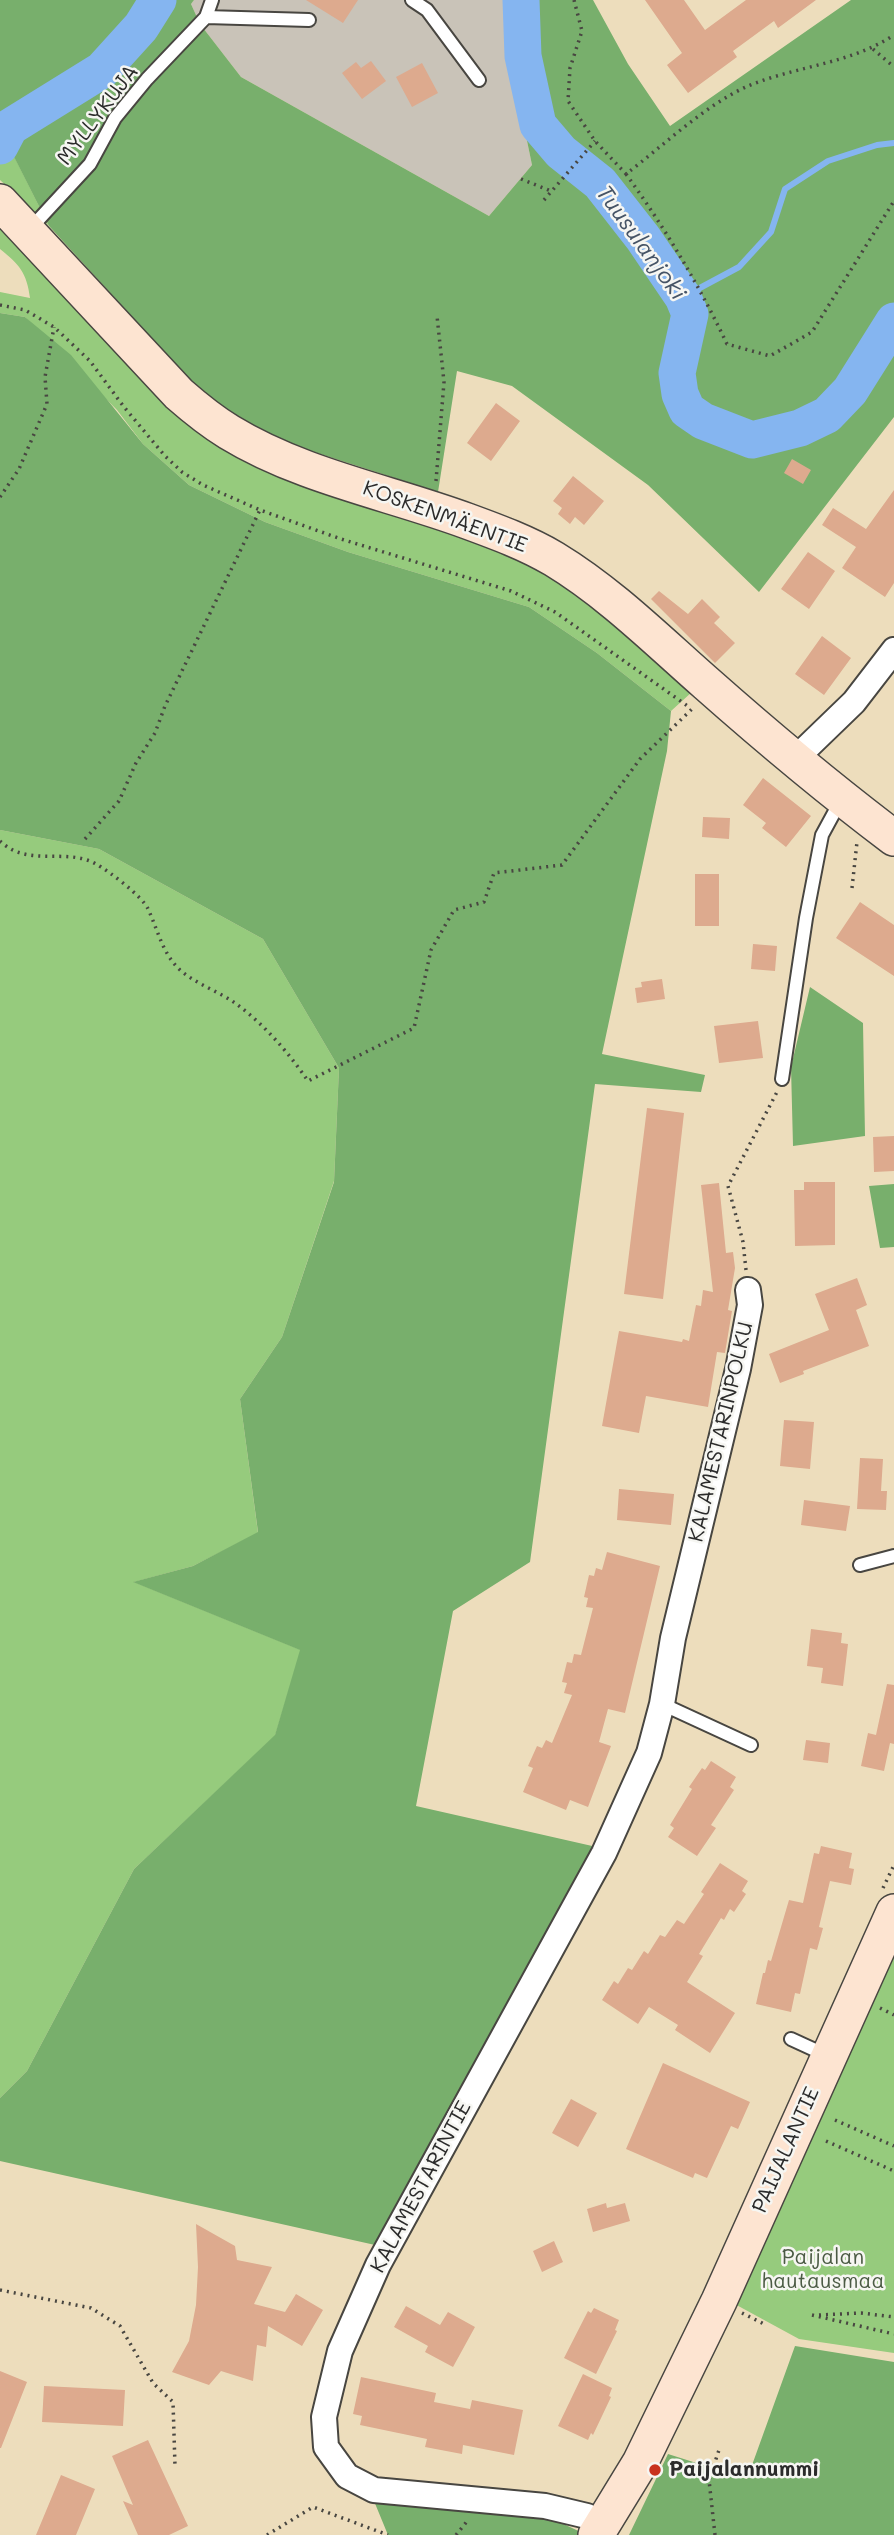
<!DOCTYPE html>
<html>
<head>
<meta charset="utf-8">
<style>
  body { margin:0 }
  canvas { display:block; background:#edddbc }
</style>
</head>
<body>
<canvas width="894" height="2535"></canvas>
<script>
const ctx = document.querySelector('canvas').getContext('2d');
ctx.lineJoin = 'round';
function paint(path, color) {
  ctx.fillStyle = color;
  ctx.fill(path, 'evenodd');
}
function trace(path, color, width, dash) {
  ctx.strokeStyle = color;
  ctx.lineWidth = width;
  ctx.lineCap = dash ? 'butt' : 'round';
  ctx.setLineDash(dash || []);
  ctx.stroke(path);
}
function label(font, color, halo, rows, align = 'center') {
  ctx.font = font + ' Mali,sans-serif';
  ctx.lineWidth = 5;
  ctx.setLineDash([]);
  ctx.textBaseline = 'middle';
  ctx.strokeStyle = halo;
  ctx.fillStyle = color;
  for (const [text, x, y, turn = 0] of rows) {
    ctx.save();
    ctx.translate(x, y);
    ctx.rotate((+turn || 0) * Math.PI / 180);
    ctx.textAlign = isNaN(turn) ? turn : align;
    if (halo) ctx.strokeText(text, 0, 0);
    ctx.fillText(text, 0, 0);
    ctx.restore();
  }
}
paint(new Path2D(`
  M 194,0 L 508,0 L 511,63 L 532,165 L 489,216 L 241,77 L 200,24 L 191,4 Z`), '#c9c3b8');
paint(new Path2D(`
  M 3,134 L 49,226 L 0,180 L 0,135 Z
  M 0,225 L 212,440 L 487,543 L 537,566 L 591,599 L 692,692 L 671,711 L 597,653 L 529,607 L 348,552 L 265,522 L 189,485 L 143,444 L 117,410 L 25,317 L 0,313 L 0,292 L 30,298 C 27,273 19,264 0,249 Z
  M 0,830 L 99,849 L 263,939 L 339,1068 L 334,1181 L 282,1337 L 240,1399 L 258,1533 L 193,1566 L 134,1582 L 301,1650 L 275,1736 L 134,1869 L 27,2071 L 0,2098 Z
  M 894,1942 L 894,2353 L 799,2339 L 731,2302 Z`), '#96cb7d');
paint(new Path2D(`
  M 0,0 L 194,0 L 191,4 L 200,24 L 241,77 L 489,216 L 532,165 L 511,63 L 508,0 L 593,0 L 628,64 L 670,126 L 851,0 L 894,0 L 894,417 L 759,592 L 648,485 L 512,386 L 457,371 L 438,492 L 280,441 L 242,420 L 202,393 L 49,226 L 3,135 L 0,135 Z
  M 0,313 L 25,317 L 71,355 L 143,444 L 189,485 L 265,522 L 348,552 L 529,607 L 597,653 L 671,711 L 667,751 L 602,1054 L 705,1075 L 701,1092 L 595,1084 L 530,1562 L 453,1611 L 416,1806 L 601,1848 L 384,2247 L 0,2161 L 0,2098 L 27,2071 L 134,1869 L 275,1735 L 300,1650 L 133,1582 L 193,1566 L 258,1532 L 240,1399 L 282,1337 L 334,1182 L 339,1068 L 263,939 L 99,849 L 0,830 Z
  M 810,987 L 863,1023 L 865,1136 L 793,1146 L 791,1067 Z
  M 894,1184 L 894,1247 L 880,1248 L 869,1186 Z
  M 795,2346 L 894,2362 L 894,2535 L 629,2535 L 668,2454 L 747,2479 Z
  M 374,2501 L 555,2520 L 587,2535 L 388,2535 Z`), '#78af6c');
trace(new Path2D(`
  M 683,297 L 739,267 L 771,232 L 785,189 L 828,161 L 877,145 L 894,143`), '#85b5f0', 6);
trace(new Path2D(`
  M 521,0 L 523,56 L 538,125 L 561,152 L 600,183 L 643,238 L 683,297 L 690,314 L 677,373 L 680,394 L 687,410 L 703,421 L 752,440 L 800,428 L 827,415 L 850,391 L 894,321
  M 0,146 L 10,127 L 102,70 L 141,27 L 158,0`), '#85b5f0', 37);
paint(new Path2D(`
  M 306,0 L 358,0 L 343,23 Z
  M 645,0 L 684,0 L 705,30 L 746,0 L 816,0 L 778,28 L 774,21 L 733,51 L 737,57 L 688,93 L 667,65 L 682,53 Z
  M 371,61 L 386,81 L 362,99 L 342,73 L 356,62 L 361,68 Z
  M 422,63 L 438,93 L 412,107 L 396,77 Z
  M 496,403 L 520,421 L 491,461 L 467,443 Z
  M 792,459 L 811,470 L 803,484 L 784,473 Z
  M 573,476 L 604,501 L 584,525 L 575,517 L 570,524 L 558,514 L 562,508 L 553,501 Z
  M 894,490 L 894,583 L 885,597 L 842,568 L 856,547 L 822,525 L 833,508 L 866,529 Z
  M 808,552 L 835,571 L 809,609 L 781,589 Z
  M 659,591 L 688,614 L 702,599 L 720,617 L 714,623 L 735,643 L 715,663 L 651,599 Z
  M 822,636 L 851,658 L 824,695 L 795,674 Z
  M 763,778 L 811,816 L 786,847 L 762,828 L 766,823 L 743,805 Z
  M 703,817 L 730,818 L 729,839 L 702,837 Z
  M 695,874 L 719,874 L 719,926 L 695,926 Z
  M 860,902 L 894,925 L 894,976 L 836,938 Z
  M 753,944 L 777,946 L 775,971 L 751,969 Z
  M 662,979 L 665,999 L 637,1003 L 635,988 L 642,987 L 641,982 Z
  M 758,1021 L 763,1058 L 719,1063 L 714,1026 Z
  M 647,1108 L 684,1113 L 663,1299 L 624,1294 Z
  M 894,1136 L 894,1171 L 874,1172 L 873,1137 Z
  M 804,1182 L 835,1182 L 835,1245 L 795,1246 L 794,1190 L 804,1190 Z
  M 719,1183 L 726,1253 L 733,1252 L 735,1268 L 728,1310 L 732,1311 L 725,1353 L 717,1352 L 708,1407 L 646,1396 L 639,1433 L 602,1426 L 619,1331 L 682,1342 L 683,1339 L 689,1341 L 696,1305 L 701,1306 L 703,1290 L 713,1292 L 701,1185 Z
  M 857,1278 L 867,1305 L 856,1310 L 869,1346 L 803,1371 L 804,1374 L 780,1383 L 769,1354 L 829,1330 L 815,1294 Z
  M 784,1420 L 814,1422 L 810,1469 L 780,1466 Z
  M 860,1458 L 883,1459 L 881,1491 L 887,1491 L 886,1510 L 857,1509 Z
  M 619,1489 L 674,1494 L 671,1525 L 617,1520 Z
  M 804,1500 L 850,1506 L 846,1531 L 801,1525 Z
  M 607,1552 L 660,1566 L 625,1713 L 608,1709 L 599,1742 L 611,1746 L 588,1807 L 570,1800 L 566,1810 L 523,1792 L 533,1768 L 528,1766 L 537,1746 L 542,1748 L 546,1740 L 552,1743 L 572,1695 L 564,1693 L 567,1683 L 562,1682 L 567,1662 L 572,1663 L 574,1654 L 581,1655 L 593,1608 L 586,1607 L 588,1598 L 584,1597 L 589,1575 L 594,1576 L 596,1568 L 602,1570 Z
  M 811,1629 L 842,1633 L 841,1643 L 848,1644 L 843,1686 L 821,1683 L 823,1668 L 807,1666 Z
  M 887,1684 L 894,1685 L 894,1744 L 890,1743 L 884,1771 L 861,1766 L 868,1733 L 876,1735 Z
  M 806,1740 L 830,1743 L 828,1763 L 803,1760 Z
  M 711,1761 L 736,1777 L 730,1787 L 734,1790 L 711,1825 L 716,1828 L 697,1856 L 668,1837 L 674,1828 L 670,1825 L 692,1789 L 689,1787 L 702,1768 L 705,1770 Z
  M 821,1846 L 852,1853 L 849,1868 L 854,1869 L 851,1885 L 830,1881 L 819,1927 L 823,1928 L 817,1950 L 810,1948 L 800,1994 L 795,1993 L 791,2012 L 756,2004 L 763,1973 L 765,1973 L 768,1960 L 771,1961 L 789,1900 L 803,1903 L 814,1853 L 819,1854 Z
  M 720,1863 L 748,1881 L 742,1891 L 746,1894 L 734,1912 L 730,1909 L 724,1920 L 721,1918 L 699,1954 L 703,1956 L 687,1982 L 735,2013 L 710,2053 L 675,2030 L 678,2025 L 649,2007 L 638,2024 L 602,2000 L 614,1981 L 618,1984 L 628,1968 L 632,1970 L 644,1951 L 648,1954 L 660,1935 L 665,1937 L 677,1920 L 684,1924 L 704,1894 L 701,1892 Z
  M 663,2063 L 750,2102 L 738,2129 L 731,2126 L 707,2178 L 695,2173 L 693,2178 L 626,2149 Z
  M 571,2099 L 597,2113 L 578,2147 L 552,2133 Z
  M 606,2203 L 607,2208 L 625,2203 L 630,2221 L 593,2232 L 587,2209 Z
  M 196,2224 L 235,2246 L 237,2260 L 272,2267 L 254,2304 L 285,2312 L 296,2294 L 323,2310 L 302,2346 L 268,2326 L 266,2347 L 257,2345 L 253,2381 L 221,2371 L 209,2385 L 172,2372 L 189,2341 L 196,2305 L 198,2267 Z
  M 554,2241 L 563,2262 L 542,2272 L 533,2251 Z
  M 406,2306 L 440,2325 L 448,2312 L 475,2327 L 453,2367 L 425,2352 L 428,2346 L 394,2327 Z
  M 594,2308 L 619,2320 L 615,2330 L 617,2331 L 596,2374 L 564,2358 L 588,2311 L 591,2313 Z
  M 0,2371 L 27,2382 L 1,2448 L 0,2448 Z
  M 583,2374 L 612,2388 L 609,2396 L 611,2397 L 593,2435 L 591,2433 L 588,2440 L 558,2426 Z
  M 361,2377 L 436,2393 L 434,2402 L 470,2409 L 472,2400 L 523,2410 L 514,2455 L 463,2445 L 462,2454 L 425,2447 L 427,2439 L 360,2425 L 362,2416 L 353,2414 Z
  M 44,2386 L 125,2390 L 123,2426 L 42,2422 Z
  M 148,2440 L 188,2526 L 169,2535 L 138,2535 L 123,2501 L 133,2505 L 112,2456 Z
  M 61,2475 L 95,2489 L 76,2535 L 36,2535 Z`), '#ddaa8e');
const lane = new Path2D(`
  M 412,0 L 427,10 L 479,80
  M 206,17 L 309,20
  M 29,230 L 90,164 L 115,118 L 147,79 L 206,17 L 212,0
  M 782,1079 L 806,918 L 822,835 L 841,800
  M 860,1565 L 894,1556
  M 662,1704 L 751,1745
  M 791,2039 L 828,2056`);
const street = new Path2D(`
  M 795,759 L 854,702 L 894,650
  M 601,2527 L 587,2516 L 545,2506 L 374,2490 L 347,2476 L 326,2447 L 324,2417 L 340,2351 L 378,2265 L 604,1853 L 649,1753 L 662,1704 L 673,1638 L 738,1369 L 750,1305 L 748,1290`);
const secondary = new Path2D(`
  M 0,202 L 179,394 C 195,408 211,421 229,432 C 301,476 388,492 467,521 C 497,532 527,543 554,559 C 610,593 657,640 706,683 C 767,737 829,789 894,838
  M 596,2535 L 640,2463 L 719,2301 L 894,1912`);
trace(lane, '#484641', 16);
trace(street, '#484641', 28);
trace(secondary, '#484641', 38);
trace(new Path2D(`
  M 574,0 L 582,31 L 570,68 L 568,101 L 595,141 L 626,174 C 663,146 705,105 748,86 C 796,66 850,64 894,35
  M 873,49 L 894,67
  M 626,174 C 665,228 699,285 727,344 L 770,356 L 812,332 L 894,201
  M 521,179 L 551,191
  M 544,200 L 595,141
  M 0,305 L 25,310 L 54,327 L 90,361 L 124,407 L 165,456 L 182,472 L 203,485 L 260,510 L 341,539 L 511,591 L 555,612 L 689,707
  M 436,481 L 444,382 L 437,316
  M 0,497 L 19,469 L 47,404 L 45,377 L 54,327
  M 85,839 L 119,801 L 136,763 L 155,733 L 165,706 L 260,510
  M 0,841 C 28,868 66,847 96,864 C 109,871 143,897 148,909 C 158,930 162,953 180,970 C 196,984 218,991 235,1003 C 264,1024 288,1052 308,1081 L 414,1028 L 431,950 L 454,910 L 484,902 L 494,873 L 562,865 L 640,759 L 692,709
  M 852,888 L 857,842
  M 746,1270 L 743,1242 L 728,1186 L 777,1092
  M 883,1888 L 894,1865
  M 880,2008 L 894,2015
  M 835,2120 L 894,2146
  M 826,2141 L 894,2171
  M 0,2290 L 91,2308 L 120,2326 L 153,2383 L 173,2402 L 175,2466
  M 742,2313 L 766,2325
  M 812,2315 L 894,2334
  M 819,2315 L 861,2313 L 894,2317
  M 267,2535 L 313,2507 L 388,2535
  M 456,2535 L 468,2520
  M 715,2535 L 709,2480 L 719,2450`), '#484641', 3.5, [2, 5]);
trace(lane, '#fff', 12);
trace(street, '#fff', 24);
trace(secondary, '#fde4d1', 35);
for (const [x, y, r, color] of [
  [655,2470,7,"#c8321e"]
]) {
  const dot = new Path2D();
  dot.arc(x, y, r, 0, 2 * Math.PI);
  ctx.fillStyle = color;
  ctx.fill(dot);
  trace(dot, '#f6f6f2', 2.5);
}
label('21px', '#2b2b2b', '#f6f6f2', [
  ["MYLLYKUJA",98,115,-53],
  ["KOSKENMÄENTIE",445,517,20],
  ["KALAMESTARINPOLKU",721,1432,-77],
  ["PAIJALANTIE",786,2150,-66],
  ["KALAMESTARINTIE",421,2187,-62]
]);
label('21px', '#4b5b44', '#f6f6f2', [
  ["Paijalan",823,2258],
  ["hautausmaa",823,2282]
]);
label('bold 21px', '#2b2b2b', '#f6f6f2', [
  ["Paijalannummi",669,2470]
], 'left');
label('italic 23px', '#465466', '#f6f6f2', [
  ["Tuusulanjoki",641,243,54]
]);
</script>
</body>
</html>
